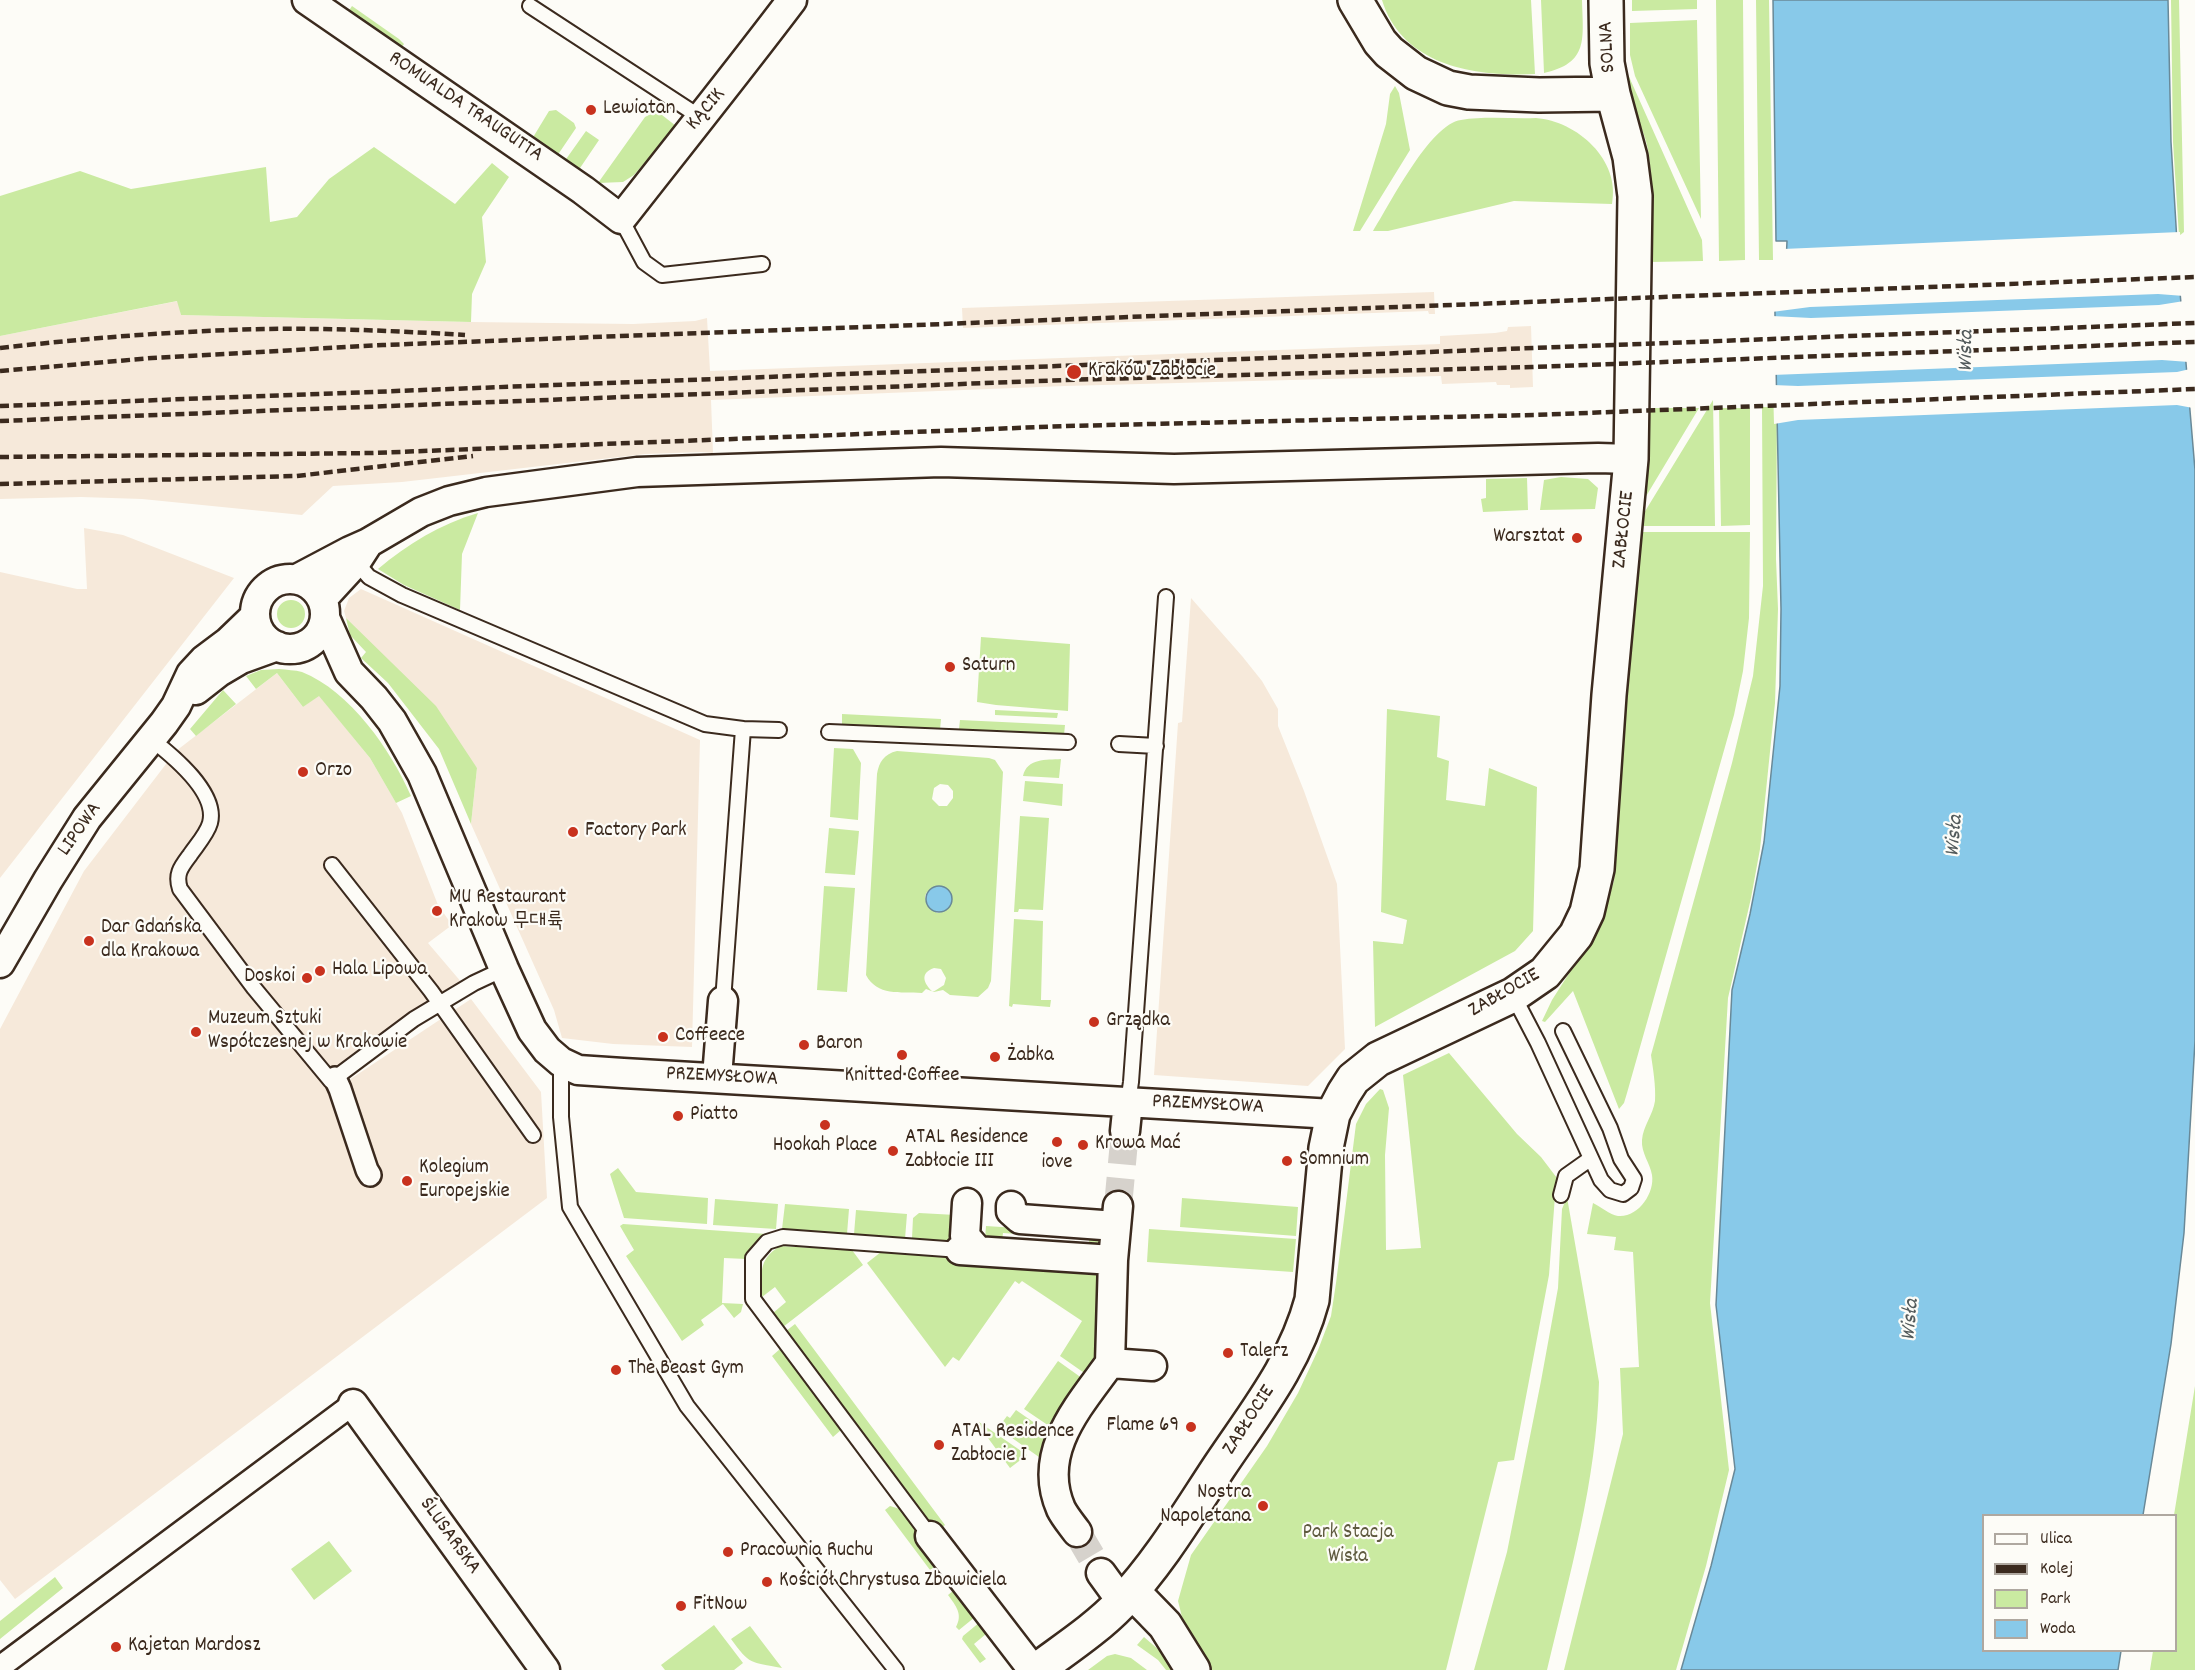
<!DOCTYPE html>
<html>
<head>
<meta charset="utf-8">
<style>
  body { margin:0 }
  #map { position:relative; width:2195px; height:1670px; overflow:hidden; background:#fdfcf7; font-family:Dekko,sans-serif }
  canvas { display:block }
  .legend { position:absolute; left:1982px; top:1514px; width:195px; height:138px; box-sizing:border-box; background:#fdfcf7; border:2px solid #afa8a0; margin:0; padding:8px 10px; list-style:none; font-size:18px; color:#3b2a1e }
  .legend li { display:flex; align-items:center; gap:12px; height:30px }
  .legend b { width:30px; border:2px solid #afa8a0 }
</style>
</head>
<body>
<div id="map">
<canvas width="2195" height="1670"></canvas>
<ul class="legend">
<li><b style="height:8px;background:#fdfcf7"></b>Ulica</li>
<li><b style="height:8px;background:#3b2a1e"></b>Kolej</li>
<li><b style="height:16px;background:#caeaa1"></b>Park</li>
<li><b style="height:16px;background:#88c9e9"></b>Woda</li>
</ul>
</div>
<script>
const ctx = document.querySelector('canvas').getContext('2d');
ctx.lineJoin = 'round';
function paint(path, color) {
  ctx.fillStyle = color;
  ctx.fill(path, 'evenodd');
}
function trace(path, color, width, dash) {
  ctx.strokeStyle = color;
  ctx.lineWidth = width;
  ctx.lineCap = dash ? 'butt' : 'round';
  ctx.setLineDash(dash || []);
  ctx.stroke(path);
}
function label(font, color, halo, rows, align = 'center') {
  ctx.font = font + ' Dekko,"Poor Story",sans-serif';
  ctx.lineWidth = 4.5;
  ctx.setLineDash([]);
  ctx.textBaseline = 'middle';
  ctx.strokeStyle = halo;
  ctx.fillStyle = color;
  for (const [text, x, y, turn = 0] of rows) {
    ctx.save();
    ctx.translate(x, y);
    ctx.rotate((+turn || 0) * Math.PI / 180);
    ctx.textAlign = isNaN(turn) ? turn : align;
    if (halo) ctx.strokeText(text, 0, 0);
    ctx.fillText(text, 0, 0);
    ctx.restore();
  }
}
paint(new Path2D(`
  M 1434,292 L 1435,314 L 1429,314 L 1428,311 L 963,328 L 962,308 Z
  M 178,301 L 181,315 L 471,322 L 633,324 L 695,321 L 707,318 L 710,371 L 1440,344 L 1440,336 L 1495,333 L 1507,331 L 1508,327 L 1531,326 L 1533,387 L 1510,388 L 1510,385 L 1497,385 L 1496,382 L 1442,384 L 1441,376 L 1065,386 L 711,400 L 713,453 L 701,452 L 645,454 L 402,482 L 333,486 L 302,515 L 142,499 L 81,497 L 0,499 L 0,336 Z
  M 84,528 L 123,535 L 234,578 L 0,878 L 0,572 L 77,589 L 87,589 Z
  M 361,589 L 700,740 L 692,1047 L 613,1044 L 562,1038 L 554,1010 L 471,824 L 477,768 L 346,618 L 344,611 L 349,598 Z
  M 1191,598 L 1242,656 L 1262,681 L 1278,709 L 1278,726 L 1304,791 L 1337,884 L 1345,1049 L 1308,1086 L 1154,1075 L 1178,723 L 1182,722 Z
  M 277,673 L 303,707 L 319,695 L 370,758 L 402,813 L 438,905 L 452,925 L 428,943 L 468,990 L 340,1086 L 471,999 L 541,1092 L 547,1198 L 15,1599 L 0,1580 L 0,1029 L 84,871 L 176,751 Z`), '#f6e9da');
paint(new Path2D(`
  M 1382,0 L 1531,0 L 1535,74 C 1476,77 1402,66 1382,0 Z
  M 1541,0 L 1582,0 C 1583,39 1589,63 1544,73 Z
  M 1632,0 L 1697,0 L 1697,9 L 1632,11 Z
  M 1716,0 L 1743,0 L 1745,260 L 1719,261 Z
  M 1756,0 L 1769,0 L 1773,260 L 1759,260 Z
  M 2171,0 L 2179,0 L 2184,232 L 2179,236 L 2173,142 Z
  M 352,6 L 399,39 L 404,44 L 401,48 L 348,12 Z
  M 1697,20 L 1697,21 L 1701,219 L 1635,76 L 1630,55 L 1630,23 Z
  M 1626,70 L 1702,240 L 1703,261 L 1651,262 C 1651,226 1654,186 1648,150 C 1644,123 1622,98 1626,70 Z
  M 1395,86 L 1399,93 L 1410,150 L 1360,231 L 1353,231 L 1386,124 L 1390,94 Z
  M 556,110 L 574,123 L 576,128 L 557,156 L 532,139 L 549,111 Z
  M 655,112 L 662,115 L 676,126 L 634,175 L 623,182 L 598,183 L 645,117 Z
  M 1536,118 C 1577,121 1621,160 1612,204 L 1514,201 L 1388,231 L 1373,231 C 1390,204 1430,124 1461,120 C 1485,116 1512,119 1536,118 Z
  M 586,131 L 599,140 L 578,171 L 564,162 Z
  M 374,147 L 455,204 L 492,163 L 509,177 L 482,217 L 486,262 L 472,294 L 471,322 L 181,315 L 177,301 L 0,336 L 0,196 L 80,171 L 131,189 L 266,167 L 270,222 L 297,217 L 329,179 Z
  M 1713,400 L 1715,526 L 1643,526 L 1644,513 Z
  M 1762,407 L 1777,407 L 1776,559 L 1778,609 L 1775,703 L 1760,849 L 1751,898 L 1728,998 L 1710,1303 L 1729,1470 L 1706,1566 L 1676,1670 L 1564,1670 L 1623,1434 L 1620,1368 L 1639,1367 L 1633,1252 L 1614,1250 L 1616,1237 L 1587,1234 L 1593,1203 C 1600,1206 1610,1215 1618,1216 C 1638,1218 1655,1193 1652,1175 C 1650,1163 1641,1153 1642,1140 C 1643,1126 1653,1115 1655,1101 C 1656,1086 1653,1069 1651,1055 L 1732,763 L 1753,676 L 1763,586 Z
  M 1649,408 L 1699,408 L 1645,498 Z
  M 1719,408 L 1750,408 L 1750,525 L 1721,526 Z
  M 1561,477 L 1588,479 L 1598,488 L 1595,509 L 1540,510 L 1544,480 Z
  M 1527,478 L 1528,510 L 1483,512 L 1481,499 L 1486,498 L 1486,479 Z
  M 478,513 L 462,554 L 460,610 L 404,585 L 378,569 C 408,544 440,524 478,513 Z
  M 1640,532 L 1750,532 L 1749,618 L 1743,671 L 1734,715 L 1627,1093 L 1624,1103 L 1619,1109 L 1573,991 L 1545,1022 L 1542,1021 L 1552,1000 L 1600,925 L 1614,881 L 1626,712 L 1623,695 Z
  M277 614a14 14 0 1 1 28 0a14 14 0 1 1-28 0Z
  M 346,618 L 436,706 L 477,768 L 471,824 L 439,749 L 388,683 L 361,658 L 366,652 L 350,635 Z
  M 981,637 L 1070,644 L 1068,711 L 996,705 L 977,702 Z
  M 279,669 C 287,670 295,670 302,672 C 350,691 391,750 411,796 L 396,803 L 370,758 L 319,696 L 303,707 L 277,673 L 256,689 L 246,676 L 261,670 Z
  M 223,690 L 236,704 L 196,736 L 190,729 Z
  M 1387,709 L 1440,716 L 1437,757 L 1449,761 L 1446,800 L 1485,806 L 1489,768 L 1537,787 L 1533,931 L 1515,951 L 1375,1027 L 1373,941 L 1403,944 L 1407,920 L 1381,912 Z
  M 995,710 L 1058,713 L 1057,718 L 995,715 Z
  M 842,714 L 941,719 L 940,730 L 842,725 Z
  M 960,720 L 1065,725 L 1064,735 L 959,729 Z
  M 834,748 L 853,749 L 861,763 L 858,820 L 830,817 Z
  M 897,751 L 989,758 L 995,760 L 1003,772 L 991,981 L 988,988 L 978,997 L 950,995 L 943,990 L 934,992 L 926,989 L 922,993 C 900,992 877,996 866,975 L 877,774 C 879,762 884,754 897,751 ZM 940,784 L 948,785 L 953,791 L 953,798 L 947,806 L 939,806 L 932,799 L 934,788 ZM 943,886 L 952,895 L 951,904 L 942,912 L 937,913 L 927,905 L 925,896 L 927,892 ZM 934,968 L 941,969 L 946,978 L 944,985 L 933,992 C 924,984 919,973 934,968 Z
  M 1061,759 L 1059,778 L 1023,776 C 1027,758 1046,760 1061,759 Z
  M 1025,781 L 1063,784 L 1062,806 L 1023,801 Z
  M 1020,816 L 1049,818 L 1043,910 L 1019,909 L 1018,912 L 1014,912 Z
  M 829,828 L 859,831 L 855,875 L 825,873 Z
  M 824,886 L 855,888 L 847,992 L 817,990 Z
  M 1014,919 L 1043,921 L 1041,1000 L 1051,1000 L 1050,1007 L 1013,1004 L 1012,1007 L 1009,1006 Z
  M 1449,1053 L 1517,1134 L 1541,1157 L 1560,1182 L 1555,1196 L 1549,1275 L 1514,1460 L 1498,1462 L 1446,1670 L 1212,1670 L 1182,1617 L 1178,1601 L 1191,1555 L 1267,1446 L 1298,1393 L 1318,1350 L 1331,1316 L 1336,1283 L 1356,1124 L 1366,1104 L 1380,1089 L 1383,1090 L 1389,1108 L 1385,1155 L 1386,1250 L 1421,1248 L 1403,1075 Z
  M 618,1168 L 636,1192 L 708,1198 L 707,1224 L 624,1218 L 610,1174 Z
  M 1567,1197 L 1599,1382 C 1597,1480 1569,1576 1547,1670 L 1474,1670 L 1507,1552 L 1541,1381 L 1558,1288 L 1562,1209 Z
  M 1182,1198 L 1298,1207 L 1296,1236 L 1180,1227 Z
  M 715,1199 L 778,1204 L 776,1229 L 713,1225 Z
  M 785,1204 L 849,1209 L 847,1234 L 782,1229 Z
  M 856,1210 L 907,1214 L 905,1239 L 854,1234 Z
  M 919,1213 L 956,1215 L 959,1242 L 912,1238 L 913,1218 Z
  M 623,1224 L 767,1234 L 751,1250 L 746,1259 L 724,1258 L 722,1303 L 743,1304 L 741,1312 L 734,1318 L 723,1304 L 701,1320 L 704,1325 L 682,1341 L 626,1256 L 634,1250 L 620,1226 Z
  M 986,1226 L 1109,1234 C 1104,1244 1099,1246 1089,1248 L 1089,1239 L 1003,1233 L 1002,1241 L 985,1240 Z
  M 1149,1229 L 1296,1239 L 1293,1272 L 1147,1262 Z
  M 780,1246 L 852,1250 L 863,1265 L 783,1327 L 773,1313 L 786,1302 L 775,1287 L 762,1297 C 762,1274 757,1260 780,1246 Z
  M 881,1252 L 1096,1268 L 1103,1274 L 1102,1357 L 1090,1377 L 1060,1356 L 1082,1321 L 1022,1281 L 1019,1284 L 1015,1281 L 959,1361 L 953,1357 L 945,1367 L 867,1263 Z
  M 795,1324 L 945,1525 L 937,1532 L 786,1331 Z
  M 780,1349 L 841,1430 L 833,1437 L 772,1356 Z
  M 1058,1361 L 1086,1381 L 1055,1430 L 1024,1409 Z
  M 2195,1386 L 2195,1670 L 2150,1670 L 2153,1651 L 2176,1650 L 2176,1516 L 2174,1515 Z
  M 1016,1410 L 1052,1435 L 1046,1462 L 998,1428 L 1007,1416 L 1010,1418 Z
  M 979,1422 L 1027,1455 L 1010,1468 L 977,1423 Z
  M 890,1506 L 900,1509 L 949,1575 L 937,1565 L 930,1570 L 885,1510 Z
  M 329,1541 L 352,1571 L 314,1600 L 291,1569 Z
  M 55,1577 L 63,1588 L 0,1639 L 0,1621 Z
  M 954,1590 L 975,1617 L 959,1630 L 956,1627 C 963,1614 956,1606 948,1595 Z
  M 980,1622 L 988,1628 L 986,1634 L 974,1644 L 986,1659 L 980,1663 L 962,1639 L 963,1636 Z
  M 714,1625 L 743,1663 L 734,1670 L 665,1670 L 661,1665 Z
  M 750,1626 L 782,1668 C 750,1662 750,1665 731,1639 Z
  M 1144,1637 L 1167,1657 L 1177,1670 L 1166,1670 L 1158,1660 L 1137,1645 Z
  M 1115,1654 L 1131,1658 L 1147,1670 L 1088,1670 L 1107,1656 Z`), '#caeaa1');
const water = new Path2D(`
  M 1773,0 L 2168,0 L 2171,142 L 2180,292 L 2195,470 L 2195,1041 L 2184,1233 L 2171,1344 L 2143,1515 L 1984,1516 L 1984,1650 L 2121,1651 L 2118,1670 L 1681,1670 L 1711,1566 L 1735,1469 L 1716,1305 L 1732,990 L 1750,914 L 1764,842 L 1780,686 L 1781,609 L 1774,265 L 1786,264 L 1787,241 L 1776,241 Z
  M926 899a13 13 0 1 1 26 0a13 13 0 1 1-26 0Z`);
paint(water, '#88c9e9');
trace(water, '#698998', 1.5);
paint(new Path2D(`
  M 2180,232 L 2184,296 L 2158,294 L 1810,307 L 1772,312 L 1771,264 L 1773,262 L 1783,261 L 1783,249 Z
  M 2184,301 L 2189,362 L 2162,360 L 1772,375 L 1772,316 L 1811,318 L 2159,305 Z
  M 2190,369 L 2193,408 L 2177,405 L 1798,420 L 1774,424 L 1773,385 L 1798,386 L 2177,372 Z`), '#fdfcf7');
trace(new Path2D(`
  M 1118,1206 L 1125,1131
  M 1077,1532 L 1101,1573`), '#d6d2cc', 28, [28, 14]);
const service = new Path2D(`
  M 530,6 L 700,117
  M 621,219 L 644,262 L 662,275 L 762,264
  M 356,562 L 369,577 L 402,595 L 705,724 L 743,729 L 723,1001
  M 743,729 L 779,730
  M 829,732 L 1068,742
  M 151,739 C 173,756 218,793 210,823 C 207,834 196,846 190,855 C 181,867 175,874 180,889 L 254,988 L 331,1081 L 414,1019 L 474,983 L 504,969
  M 1119,744 L 1156,746
  M 332,865 L 431,991 L 533,1135
  M 1513,995 L 1538,1043 L 1601,1180 L 1610,1190 L 1623,1194 L 1631,1188 L 1634,1179 L 1621,1159 L 1610,1128 L 1563,1031
  M 561,1062 L 561,1117 L 570,1207 L 687,1406 L 896,1670
  M 1128,1102 L 1131,1082 L 1166,597
  M 1561,1195 L 1566,1176 L 1590,1159
  M 930,1536 L 753,1299 L 753,1258 L 767,1242 L 783,1237 L 960,1250`);
const pedestrian = new Path2D(`
  M 335,1078 L 340,1089 L 367,1170 L 370,1175
  M 0,1667 L 353,1404`);
const minor = new Path2D(`
  M 307,0 L 583,190 L 621,219 C 678,146 736,74 792,0
  M 297,579 L 350,551 L 368,543 L 421,512 L 449,501 L 486,492 L 637,472 L 941,462 L 1174,469 L 1598,458 L 1631,459
  M255 614a35 35 0 1 1 70 0a35 35 0 1 1-70 0Z
  M 322,599 L 356,562 L 367,545
  M 325,618 L 349,672 L 374,698 L 392,721 L 422,774 L 504,969 L 532,1030 L 547,1050 L 561,1062 L 578,1070 L 623,1073 L 1333,1114
  M 196,690 L 219,672 L 241,659 L 277,646
  M 0,963 L 48,880 L 87,818 L 164,723 L 176,706 L 191,674 L 204,660 L 228,642 L 255,616
  M 717,1077 L 723,1001
  M 1125,1131 L 1128,1102
  M 967,1203 L 965,1236 L 978,1251
  M 1011,1206 L 1011,1211 L 1020,1219 L 1116,1226
  M 960,1250 L 1113,1260 L 1118,1206
  M 1113,1260 L 1110,1363 L 1152,1366
  M 353,1404 L 545,1670
  M 1077,1532 C 1072,1525 1065,1517 1061,1509 C 1036,1452 1079,1406 1110,1363
  M 930,1536 L 1033,1670
  M 1101,1573 L 1122,1602`);
const tertiary = new Path2D(`
  M 1355,0 L 1380,42 L 1389,52 L 1416,73 L 1448,88 L 1469,92 L 1539,95 L 1613,94
  M 1132,1591 L 1165,1625 L 1193,1670
  M 1037,1670 C 1065,1649 1096,1629 1120,1604 C 1159,1563 1188,1514 1219,1467 C 1255,1413 1295,1364 1312,1300 L 1326,1148 L 1333,1114 L 1344,1093 L 1353,1079 L 1378,1059 L 1513,995 L 1545,973 L 1576,935 L 1587,912 L 1597,869 L 1609,695 L 1631,459 L 1635,196 L 1630,157 L 1613,94 L 1607,63 L 1606,0`);
trace(service, '#3b2a1e', 18);
trace(pedestrian, '#3b2a1e', 26);
trace(minor, '#3b2a1e', 33);
trace(tertiary, '#3b2a1e', 38);
trace(service, '#fdfcf7', 14);
trace(pedestrian, '#fdfcf7', 21);
trace(minor, '#fdfcf7', 28);
trace(tertiary, '#fdfcf7', 33);
trace(new Path2D(`
  M 0,348 C 88,338 176,331 264,329 C 331,328 398,331 465,335
  M 0,371 L 152,358 L 383,345 L 2195,277
  M 0,406 L 2195,323
  M 0,421 L 1065,380 L 1532,367 L 2195,342
  M 0,457 L 372,453 L 1067,426 L 1534,415 L 2195,389
  M 0,484 L 296,476 L 473,456`), '#3b2a1e', 4.5, [9, 4.5]);
for (const [x, y, r, color] of [
  [591,110,6,"#c8321e"],
  [1074,372,8,"#c8321e"],
  [1577,538,6,"#c8321e"],
  [950,667,6,"#c8321e"],
  [303,772,6,"#c8321e"],
  [573,832,6,"#c8321e"],
  [437,911,6,"#c8321e"],
  [89,941,6,"#c8321e"],
  [320,971,6,"#c8321e"],
  [307,978,6,"#c8321e"],
  [1094,1022,6,"#c8321e"],
  [196,1032,6,"#c8321e"],
  [663,1037,6,"#c8321e"],
  [804,1045,6,"#c8321e"],
  [902,1055,6,"#c8321e"],
  [995,1057,6,"#c8321e"],
  [678,1116,6,"#c8321e"],
  [825,1125,6,"#c8321e"],
  [1057,1142,6,"#c8321e"],
  [1083,1145,6,"#c8321e"],
  [893,1151,6,"#c8321e"],
  [1287,1161,6,"#c8321e"],
  [407,1181,6,"#c8321e"],
  [1228,1353,6,"#c8321e"],
  [616,1370,6,"#c8321e"],
  [1191,1427,6,"#c8321e"],
  [939,1445,6,"#c8321e"],
  [1263,1506,6,"#c8321e"],
  [728,1552,6,"#c8321e"],
  [767,1582,6,"#c8321e"],
  [681,1606,6,"#c8321e"],
  [116,1647,6,"#c8321e"]
]) {
  const dot = new Path2D();
  dot.arc(x, y, r, 0, 2 * Math.PI);
  ctx.fillStyle = color;
  ctx.fill(dot);
  trace(dot, '#fdfcf7', 2);
}
label('21px', '#3b2a1e', '#fdfcf7', [
  ["SOLNA",1609,47,-93],
  ["ROMUALDA TRAUGUTTA",465,108,34],
  ["KĄCIK",707,110,-50],
  ["ZABŁOCIE",1625,530,-84],
  ["LIPOWA",81,830,-55],
  ["ZABŁOCIE",1505,994,-30],
  ["PRZEMYSŁOWA",722,1078,3],
  ["PRZEMYSŁOWA",1208,1106,3],
  ["ZABŁOCIE",1250,1421,-57],
  ["ŚLUSARSKA",449,1537,54]
]);
label('21px', '#3b2a1e', '#fdfcf7', [
  ["Lewiatan",603,110],
  ["Kraków Zabłocie",1088,372],
  ["Warsztat",1565,538,"right"],
  ["Saturn",962,667],
  ["Orzo",315,772],
  ["Factory Park",585,832],
  ["MU Restaurant",449,899],
  ["Krakow 무대륙",449,923],
  ["Dar Gdańska",101,929],
  ["dla Krakowa",101,953],
  ["Hala Lipowa",332,971],
  ["Doskoi",295,978,"right"],
  ["Muzeum Sztuki",208,1020],
  ["Współczesnej w Krakowie",208,1044],
  ["Grządka",1106,1022],
  ["Coffeece",675,1037],
  ["Baron",816,1045],
  ["Żabka",1007,1057],
  ["Knitted Coffee",902,1077,"center"],
  ["Piatto",690,1116],
  ["ATAL Residence",905,1139],
  ["Zabłocie III",905,1163],
  ["Krowa Mać",1095,1145],
  ["Hookah Place",825,1147,"center"],
  ["Somnium",1299,1161],
  ["iove",1057,1164,"center"],
  ["Kolegium",419,1169],
  ["Europejskie",419,1193],
  ["Talerz",1240,1353],
  ["The Beast Gym",628,1370],
  ["Flame 69",1179,1427,"right"],
  ["ATAL Residence",951,1433],
  ["Zabłocie I",951,1457],
  ["Nostra",1251,1494,"right"],
  ["Napoletana",1251,1518,"right"],
  ["Pracownia Ruchu",740,1552],
  ["Kościół Chrystusa Zbawiciela",779,1582],
  ["FitNow",693,1606],
  ["Kajetan Mardosz",128,1647]
], 'left');
label('21px', '#5f5a3f', '#fdfcf7', [
  ["Park Stacja",1348,1534],
  ["Wisła",1348,1558]
]);
label('italic 22px', '#525a5b', '#fdfcf7', [
  ["Wisła",1968,351,-89],
  ["Wisła",1956,836,-85],
  ["Wisła",1912,1320,-85]
]);
</script>
</body>
</html>
